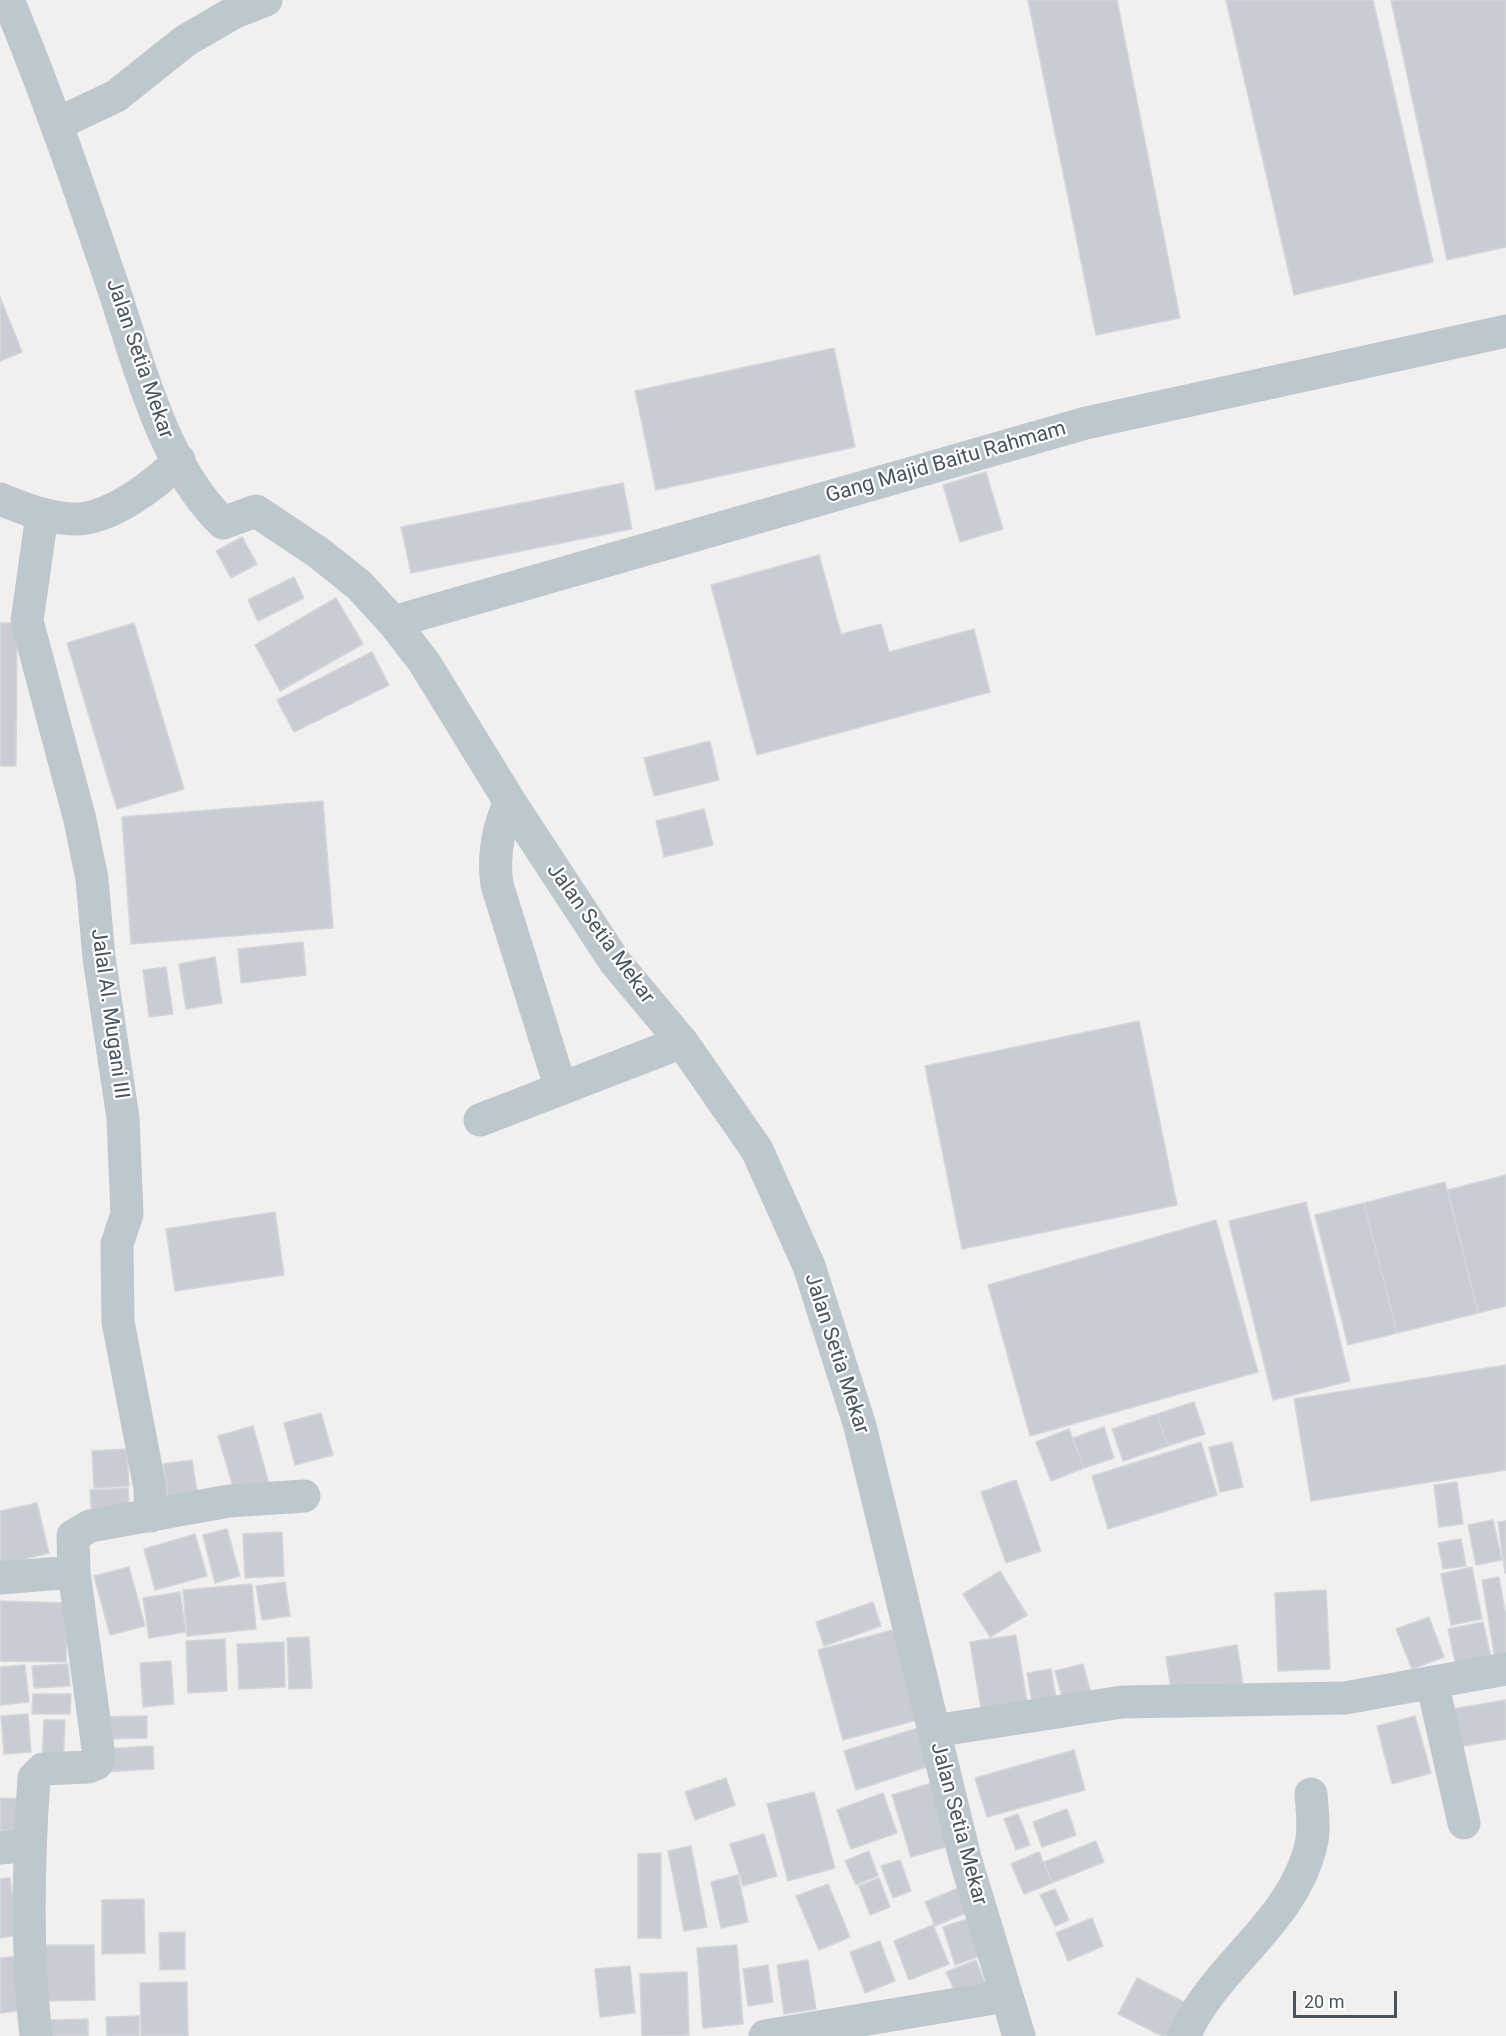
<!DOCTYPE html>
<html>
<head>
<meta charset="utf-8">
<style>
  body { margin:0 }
  #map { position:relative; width:1506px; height:2036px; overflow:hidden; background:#f2efef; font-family:Roboto,sans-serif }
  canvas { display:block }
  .scale { position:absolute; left:1293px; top:1991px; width:104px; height:27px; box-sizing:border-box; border:3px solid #47545d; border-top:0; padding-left:8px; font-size:18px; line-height:21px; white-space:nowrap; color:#47545d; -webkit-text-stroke:4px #fff; paint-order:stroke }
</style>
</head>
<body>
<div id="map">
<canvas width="1506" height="2036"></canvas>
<div class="scale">20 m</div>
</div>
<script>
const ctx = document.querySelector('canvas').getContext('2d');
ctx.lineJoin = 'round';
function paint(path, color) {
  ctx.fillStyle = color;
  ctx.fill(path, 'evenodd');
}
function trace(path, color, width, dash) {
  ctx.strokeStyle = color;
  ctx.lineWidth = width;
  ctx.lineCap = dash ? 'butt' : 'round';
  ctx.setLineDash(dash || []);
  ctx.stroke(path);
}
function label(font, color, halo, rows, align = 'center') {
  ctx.font = font + ' Roboto,sans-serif';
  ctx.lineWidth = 4.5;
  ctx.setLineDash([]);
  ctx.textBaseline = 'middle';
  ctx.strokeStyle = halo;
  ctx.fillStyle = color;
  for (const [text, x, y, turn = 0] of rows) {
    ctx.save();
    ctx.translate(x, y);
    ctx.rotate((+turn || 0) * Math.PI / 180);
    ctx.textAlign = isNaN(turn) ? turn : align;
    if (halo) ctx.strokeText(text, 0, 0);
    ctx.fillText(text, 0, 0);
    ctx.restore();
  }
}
const building = new Path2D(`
  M 1028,0 L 1117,0 L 1180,318 L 1096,335 Z
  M 1226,0 L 1373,0 L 1433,262 L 1294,295 Z
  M 1391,0 L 1506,0 L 1506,247 L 1447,260 Z
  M 0,297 L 22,352 L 0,361 Z
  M 834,348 L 855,447 L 656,490 L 635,391 Z
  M 986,472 L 1003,529 L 960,542 L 943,485 Z
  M 623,483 L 632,529 L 411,573 L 401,527 Z
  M 242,537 L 257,564 L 231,578 L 216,551 Z
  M 819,555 L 841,634 L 881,624 L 889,652 L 974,629 L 990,692 L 757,755 L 711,585 Z
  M 294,577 L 304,598 L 258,621 L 248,600 Z
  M 336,598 L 363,644 L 280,691 L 255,645 Z
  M 0,623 L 17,623 L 16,766 L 0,766 Z
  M 134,623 L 184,789 L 117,809 L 67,643 Z
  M 372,652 L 389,685 L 294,732 L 277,700 Z
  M 710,741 L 719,780 L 654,796 L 644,758 Z
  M 323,801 L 333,928 L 131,944 L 122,817 Z
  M 704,809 L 713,845 L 664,857 L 656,821 Z
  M 303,942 L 306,975 L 241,983 L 238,949 Z
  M 215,957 L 222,1003 L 186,1009 L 179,964 Z
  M 166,967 L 173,1014 L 149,1017 L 143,970 Z
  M 1139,1021 L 1177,1205 L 962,1249 L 925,1066 Z
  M 1506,1175 L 1506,1306 L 1478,1313 L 1448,1190 Z
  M 1445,1182 L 1478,1313 L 1397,1333 L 1364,1203 Z
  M 1306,1202 L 1350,1381 L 1273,1400 L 1229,1221 Z
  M 1364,1203 L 1397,1333 L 1348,1345 L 1315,1215 Z
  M 275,1212 L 284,1275 L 175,1291 L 166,1229 Z
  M 1216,1220 L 1258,1372 L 1030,1436 L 988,1285 Z
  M 1506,1365 L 1506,1470 L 1311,1501 L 1294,1399 Z
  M 1194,1402 L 1205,1434 L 1168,1446 L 1157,1414 Z
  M 321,1413 L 333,1455 L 295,1465 L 284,1423 Z
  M 1157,1414 L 1168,1446 L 1123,1461 L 1112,1429 Z
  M 253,1426 L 269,1484 L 235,1493 L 218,1436 Z
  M 1104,1427 L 1114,1458 L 1084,1468 L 1073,1438 Z
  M 1069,1429 L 1084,1468 L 1051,1481 L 1036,1442 Z
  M 1201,1442 L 1217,1495 L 1108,1529 L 1092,1476 Z
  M 1232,1442 L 1243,1487 L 1220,1492 L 1209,1447 Z
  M 127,1449 L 129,1486 L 94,1488 L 92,1451 Z
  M 192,1460 L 198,1498 L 169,1502 L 163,1464 Z
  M 1016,1480 L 1041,1551 L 1006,1563 L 981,1492 Z
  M 1457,1482 L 1463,1524 L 1439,1527 L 1434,1485 Z
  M 128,1488 L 130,1518 L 92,1520 L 90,1490 Z
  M 37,1503 L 49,1553 L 0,1565 L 0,1511 Z
  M 1493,1520 L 1502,1560 L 1476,1565 L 1468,1525 Z
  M 1506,1521 L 1506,1572 L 1505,1573 L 1498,1522 Z
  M 227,1529 L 240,1576 L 215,1583 L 203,1535 Z
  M 282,1532 L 284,1576 L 245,1578 L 243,1534 Z
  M 195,1534 L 207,1576 L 155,1590 L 144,1549 Z
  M 1461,1539 L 1466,1566 L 1443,1569 L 1438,1543 Z
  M 129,1567 L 145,1626 L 110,1635 L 94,1576 Z
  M 1472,1567 L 1482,1619 L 1451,1625 L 1441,1574 Z
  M 1000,1571 L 1027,1615 L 990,1637 L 963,1594 Z
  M 1499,1577 L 1506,1617 L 1506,1658 L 1495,1659 L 1482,1580 Z
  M 285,1582 L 290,1616 L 262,1620 L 256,1586 Z
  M 252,1584 L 256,1629 L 187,1636 L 183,1590 Z
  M 1326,1590 L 1330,1669 L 1278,1671 L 1275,1593 Z
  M 180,1592 L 186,1632 L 149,1638 L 143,1598 Z
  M 0,1601 L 67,1603 L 66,1662 L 0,1661 Z
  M 873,1602 L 881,1626 L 824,1646 L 816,1622 Z
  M 1429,1617 L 1444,1657 L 1412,1669 L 1396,1629 Z
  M 1483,1622 L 1493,1667 L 1458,1675 L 1448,1629 Z
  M 896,1629 L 921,1719 L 843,1740 L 818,1650 Z
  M 1016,1635 L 1029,1713 L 983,1721 L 970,1642 Z
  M 309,1637 L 312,1688 L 289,1689 L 287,1638 Z
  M 225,1639 L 227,1691 L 188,1693 L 186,1641 Z
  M 284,1642 L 285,1687 L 239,1689 L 237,1644 Z
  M 1237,1645 L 1243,1684 L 1172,1696 L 1166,1657 Z
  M 171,1661 L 174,1704 L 143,1707 L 140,1663 Z
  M 68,1664 L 70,1686 L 34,1688 L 32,1666 Z
  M 1083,1664 L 1093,1701 L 1065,1708 L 1055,1671 Z
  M 25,1665 L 29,1702 L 0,1705 L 0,1667 Z
  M 1051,1669 L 1058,1709 L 1034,1713 L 1027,1673 Z
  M 33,1694 L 71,1694 L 70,1714 L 32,1714 Z
  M 1506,1700 L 1506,1739 L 1458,1747 L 1452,1709 Z
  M 28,1714 L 31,1752 L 4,1754 L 1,1716 Z
  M 147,1716 L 147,1738 L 102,1739 L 102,1717 Z
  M 1415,1716 L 1431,1773 L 1392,1784 L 1377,1726 Z
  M 44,1720 L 65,1720 L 63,1765 L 42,1764 Z
  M 924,1726 L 936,1764 L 856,1790 L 844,1751 Z
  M 153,1746 L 154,1769 L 104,1772 L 102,1749 Z
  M 1074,1750 L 1085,1790 L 987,1817 L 975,1778 Z
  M 726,1778 L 735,1805 L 695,1820 L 685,1792 Z
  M 938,1781 L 956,1844 L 911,1857 L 892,1795 Z
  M 814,1792 L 835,1868 L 788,1881 L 767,1804 Z
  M 883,1793 L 897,1833 L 851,1849 L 837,1810 Z
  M 0,1798 L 28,1799 L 28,1831 L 0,1831 Z
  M 1067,1809 L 1076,1835 L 1042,1847 L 1033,1822 Z
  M 1018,1814 L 1030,1845 L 1016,1850 L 1004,1819 Z
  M 764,1834 L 777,1876 L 743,1886 L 730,1844 Z
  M 1096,1841 L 1104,1862 L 1052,1883 L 1044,1862 Z
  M 691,1846 L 707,1927 L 684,1931 L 668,1851 Z
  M 869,1851 L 878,1876 L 856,1885 L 845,1861 Z
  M 1039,1852 L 1052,1883 L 1024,1894 L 1011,1864 Z
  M 661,1853 L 661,1938 L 638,1938 L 638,1854 Z
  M 900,1860 L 911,1891 L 893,1898 L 881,1866 Z
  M 738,1875 L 748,1922 L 721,1928 L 711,1882 Z
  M 10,1878 L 18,1935 L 0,1938 L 0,1879 Z
  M 879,1878 L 890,1907 L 870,1915 L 859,1886 Z
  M 828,1884 L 850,1937 L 819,1950 L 796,1896 Z
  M 963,1886 L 973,1910 L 935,1926 L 925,1902 Z
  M 1055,1889 L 1069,1920 L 1055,1926 L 1040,1895 Z
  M 144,1899 L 145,1953 L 102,1954 L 102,1900 Z
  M 1092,1918 L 1103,1946 L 1068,1961 L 1056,1933 Z
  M 967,1919 L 980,1956 L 955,1965 L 943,1927 Z
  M 933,1925 L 949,1964 L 909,1980 L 894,1941 Z
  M 185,1932 L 185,1969 L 160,1970 L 159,1933 Z
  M 880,1941 L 895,1981 L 865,1993 L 850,1952 Z
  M 45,1945 L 94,1945 L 95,2000 L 45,2001 Z
  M 737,1945 L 743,2024 L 703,2028 L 697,1948 Z
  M 20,1956 L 26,2010 L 0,2013 L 0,1958 Z
  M 808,1960 L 816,2009 L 784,2014 L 777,1965 Z
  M 976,1960 L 985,1983 L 956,1994 L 946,1972 Z
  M 768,1965 L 773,2002 L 748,2006 L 743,1969 Z
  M 630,1966 L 635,2013 L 600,2017 L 595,1969 Z
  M 687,1972 L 689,2035 L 642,2036 L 640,1974 Z
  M 1137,1978 L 1188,2004 L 1172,2036 L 1162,2036 L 1118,2014 Z
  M 187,1982 L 188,2036 L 141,2036 L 140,1983 Z
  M 139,2016 L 139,2036 L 107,2036 L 106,2017 Z
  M 88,2019 L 88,2036 L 47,2036 L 47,2020 Z`);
paint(building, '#c9ccd2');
trace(building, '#d3d6db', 1.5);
trace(new Path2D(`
  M 8,0 C 46,91 78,184 110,278 C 137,357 161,463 223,523 L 256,511 L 319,553 L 359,585 L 393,622 L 424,662 L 510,802 L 615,962 L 682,1042 L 757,1150 L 809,1266 L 860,1426 L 965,1858 L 1019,2036
  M 57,124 L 116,96 L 185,41 L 233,13 L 266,0
  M 0,499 C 25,509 49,519 76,519 C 110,519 157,484 179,460
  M 42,515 L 27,621 L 80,820 L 92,879 L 99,958 L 123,1118 L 127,1214 L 117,1244 L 118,1322 L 150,1488 L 151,1516
  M 393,622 L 1086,423 L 1506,331
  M 510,802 C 498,828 493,857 497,885 L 561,1089
  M 480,1120 L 682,1042
  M 0,1578 L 74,1572
  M 1432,1682 L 1464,1823
  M 934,1731 L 1122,1702 L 1345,1698 L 1506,1669
  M 0,1848 L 30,1845
  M 36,2036 C 26,1950 28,1864 34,1778 L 43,1769 L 88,1767 L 96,1764 L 99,1756 L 74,1572 L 73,1536 L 90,1526 L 229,1501 L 304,1496
  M 765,2036 L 1006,1996
  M 1184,2036 C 1215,1965 1293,1923 1311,1845 C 1315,1829 1312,1810 1311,1794`), '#bdc7ce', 33);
label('21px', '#47545d', '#fff', [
  ["Jalan Setia Mekar",139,359,71],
  ["Gang Majid Baitu Rahmam",946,463,-16],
  ["Jalan Setia Mekar",600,934,54],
  ["Jalal Al. Mugani III",109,1014,82],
  ["Jalan Setia Mekar",836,1354,72],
  ["Jalan Setia Mekar",958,1824,75]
]);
</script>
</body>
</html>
